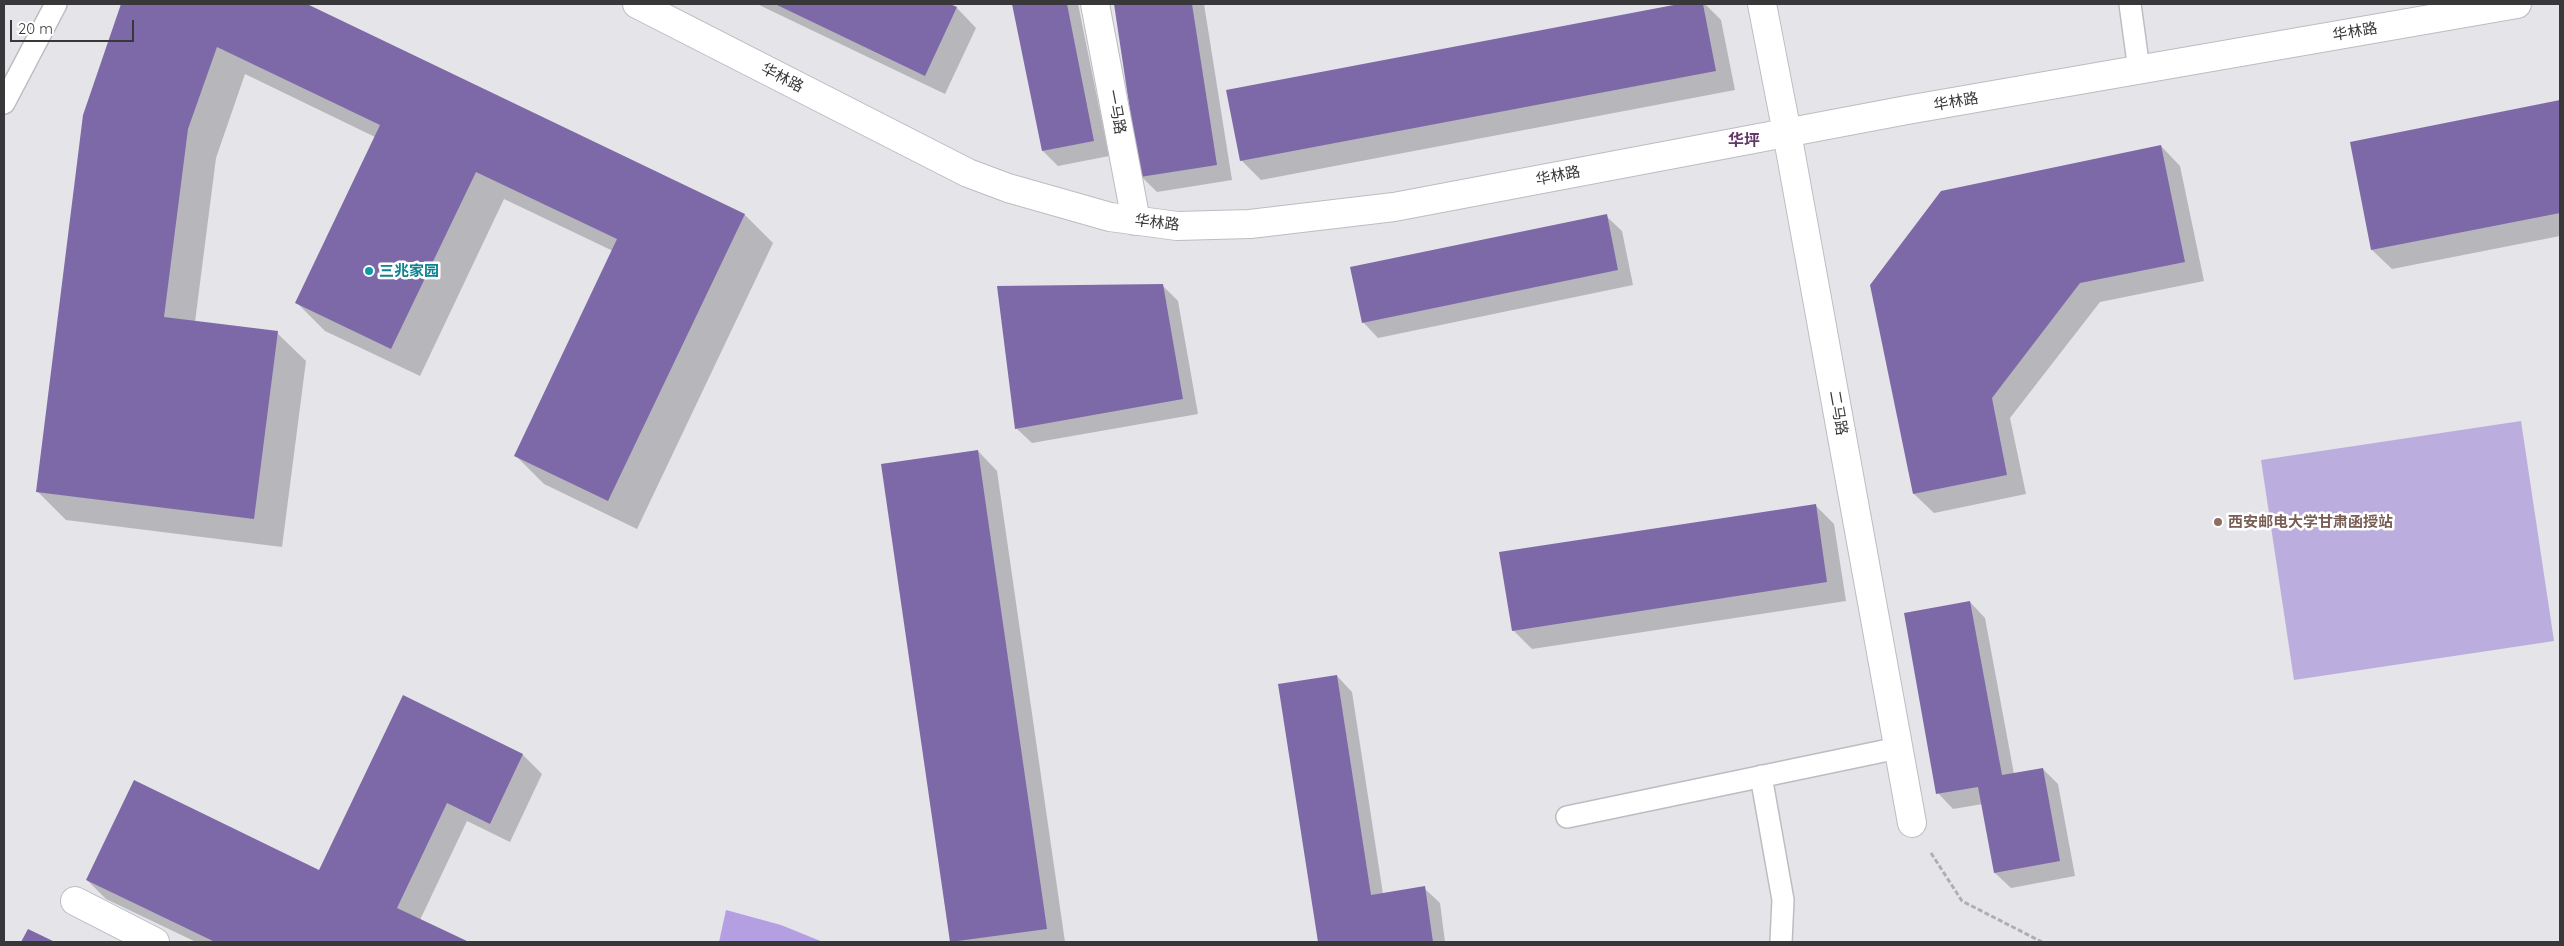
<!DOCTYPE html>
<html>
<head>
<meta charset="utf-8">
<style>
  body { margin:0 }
  #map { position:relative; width:2564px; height:946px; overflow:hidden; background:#e5e4e9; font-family:Quicksand,sans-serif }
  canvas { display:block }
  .frame { position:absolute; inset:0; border:5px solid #383739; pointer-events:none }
  .scale { position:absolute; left:10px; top:20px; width:124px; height:22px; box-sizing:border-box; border:2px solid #383739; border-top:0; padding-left:6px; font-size:15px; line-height:18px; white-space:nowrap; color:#383739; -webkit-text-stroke:4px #fff; paint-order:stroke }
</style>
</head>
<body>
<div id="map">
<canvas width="2564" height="946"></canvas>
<div class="frame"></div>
<div class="scale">20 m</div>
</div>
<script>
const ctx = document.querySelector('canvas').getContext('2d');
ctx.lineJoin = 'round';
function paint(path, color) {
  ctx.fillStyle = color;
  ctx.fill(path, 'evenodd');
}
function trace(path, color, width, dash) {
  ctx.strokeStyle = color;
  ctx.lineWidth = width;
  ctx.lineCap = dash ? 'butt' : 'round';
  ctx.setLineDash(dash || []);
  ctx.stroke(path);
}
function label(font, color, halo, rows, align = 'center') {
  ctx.font = font + ' Quicksand,"Noto Sans SC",sans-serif';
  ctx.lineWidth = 5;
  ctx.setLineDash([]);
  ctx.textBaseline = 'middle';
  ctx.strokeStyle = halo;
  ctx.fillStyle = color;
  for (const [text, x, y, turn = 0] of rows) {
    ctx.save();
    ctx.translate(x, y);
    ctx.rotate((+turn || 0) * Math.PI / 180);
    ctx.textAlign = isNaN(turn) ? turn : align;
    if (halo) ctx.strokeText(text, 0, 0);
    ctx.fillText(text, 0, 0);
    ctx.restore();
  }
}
paint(new Path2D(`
  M 2521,421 L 2554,641 L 2294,680 L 2261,460 Z`), '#bcaddf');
paint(new Path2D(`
  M 726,910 L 781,925 L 823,942 L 719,942 Z`), '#b49fe2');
paint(new Path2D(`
  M 123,4 L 304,4 L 745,215 L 773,243 L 637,529 L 544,484 L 516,456 L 613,251 L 504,199 L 420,376 L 325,331 L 297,303 L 375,137 L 245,74 L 216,158 L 195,322 L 277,333 L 306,361 L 282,547 L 66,520 L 37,491 L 84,116 Z
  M 757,4 L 947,4 L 957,8 L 976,28 L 945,94 Z
  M 1013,4 L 1078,4 L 1109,156 L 1058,166 L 1043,151 Z
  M 1115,4 L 1204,4 L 1232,180 L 1157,192 L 1142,177 Z
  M 1685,4 L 1705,4 L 1721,20 L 1735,90 L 1261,180 L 1242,161 L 1228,91 Z
  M 2560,101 L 2560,236 L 2392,269 L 2372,250 L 2351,143 Z
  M 2161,146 L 2180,166 L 2204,281 L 2100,302 L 2010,418 L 2026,494 L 1934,513 L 1914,494 Z
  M 1606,216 L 1622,231 L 1633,285 L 1378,338 L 1363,322 Z
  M 1162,285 L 1178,301 L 1198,414 L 1032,443 L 1016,428 Z
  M 978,451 L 997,471 L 1065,942 L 951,942 L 883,465 Z
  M 1815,505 L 1834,524 L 1846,601 L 1532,649 L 1513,630 Z
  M 1970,602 L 1985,618 L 2014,774 L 2043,769 L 2058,784 L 2075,876 L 2011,888 L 1995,873 L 1983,804 L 1953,809 L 1938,793 Z
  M 1337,676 L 1352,692 L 1383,894 L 1424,888 L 1440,903 L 1445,942 L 1319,942 L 1280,685 Z
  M 403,697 L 523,755 L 542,774 L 510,842 L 467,821 L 420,920 L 466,942 L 196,942 L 106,899 L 87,880 L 320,872 Z`), '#0003');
paint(new Path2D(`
  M 121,4 L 307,4 L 745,214 L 608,501 L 514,456 L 617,239 L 476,172 L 391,349 L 295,303 L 380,125 L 217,47 L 188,129 L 164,317 L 278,331 L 254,519 L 36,492 L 83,115 Z
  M 775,4 L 950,4 L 957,7 L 925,76 Z
  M 1012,4 L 1067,4 L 1094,141 L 1042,151 Z
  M 1114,4 L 1192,4 L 1217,165 L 1140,177 Z
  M 1679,4 L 1703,4 L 1716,71 L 1240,161 L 1226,90 Z
  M 2560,100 L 2560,213 L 2371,250 L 2350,142 Z
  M 2161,145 L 2185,262 L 2080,283 L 1992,398 L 2007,475 L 1913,494 L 1870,285 L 1941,191 Z
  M 1607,214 L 1618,270 L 1362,323 L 1350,267 Z
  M 1163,284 L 1183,399 L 1015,429 L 997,286 Z
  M 978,450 L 1047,929 L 950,942 L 881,464 Z
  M 1816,504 L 1827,582 L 1512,631 L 1499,552 Z
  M 1970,601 L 2002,775 L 2043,768 L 2060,861 L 1994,873 L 1978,787 L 1936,794 L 1904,613 Z
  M 1337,675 L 1371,895 L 1425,886 L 1433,942 L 1318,942 L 1278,684 Z
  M 403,695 L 523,754 L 490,824 L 447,803 L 397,908 L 469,942 L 215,942 L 86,880 L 134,780 L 319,870 Z
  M 28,929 L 55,942 L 21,942 Z`), '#7e69a8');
const service = new Path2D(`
  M 2130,4 L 2139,70
  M 4,103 L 56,4
  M 1761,776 L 1783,900 L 1781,942
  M 1567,817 L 1898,748`);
const minor = new Path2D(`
  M 1095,4 L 1136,221
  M 1762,4 L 1787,133 L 1912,823
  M 75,901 L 155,942`);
const tertiary = new Path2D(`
  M 637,4 L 968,173 L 1008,188 L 1110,217 L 1177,226 L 1250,224 L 1394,207 L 1907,110 L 2517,4`);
trace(service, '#bdbcc1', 24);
trace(minor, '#bdbcc1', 30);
trace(tertiary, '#bdbcc1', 30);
trace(new Path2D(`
  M 1931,853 L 1962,901 L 2042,942`), '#afaeb2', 3, [5, 2.5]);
trace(service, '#fff', 21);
trace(minor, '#fff', 28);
trace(tertiary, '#fff', 28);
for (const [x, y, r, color] of [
  [369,271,5,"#0f9aa8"],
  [2218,522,5,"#8d6e63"]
]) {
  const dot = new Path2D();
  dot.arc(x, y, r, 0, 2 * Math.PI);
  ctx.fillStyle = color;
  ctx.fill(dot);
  trace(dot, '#fff', 2);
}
label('15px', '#383739', '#fff', [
  ["华林路",2355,32,-10],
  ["华林路",782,78,27],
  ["华林路",1956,102,-10],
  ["一马路",1116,112,79],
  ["华林路",1558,176,-11],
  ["华林路",1157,223,6],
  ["二马路",1838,413,80]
]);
label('bold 15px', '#0d838f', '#fff', [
  ["三兆家园",379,271]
], 'left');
label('bold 15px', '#785e54', '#fff', [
  ["西安邮电大学甘肃函授站",2228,522]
], 'left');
label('bold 16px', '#64366a', '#fff', [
  ["华坪",1744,141]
]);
</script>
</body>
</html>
